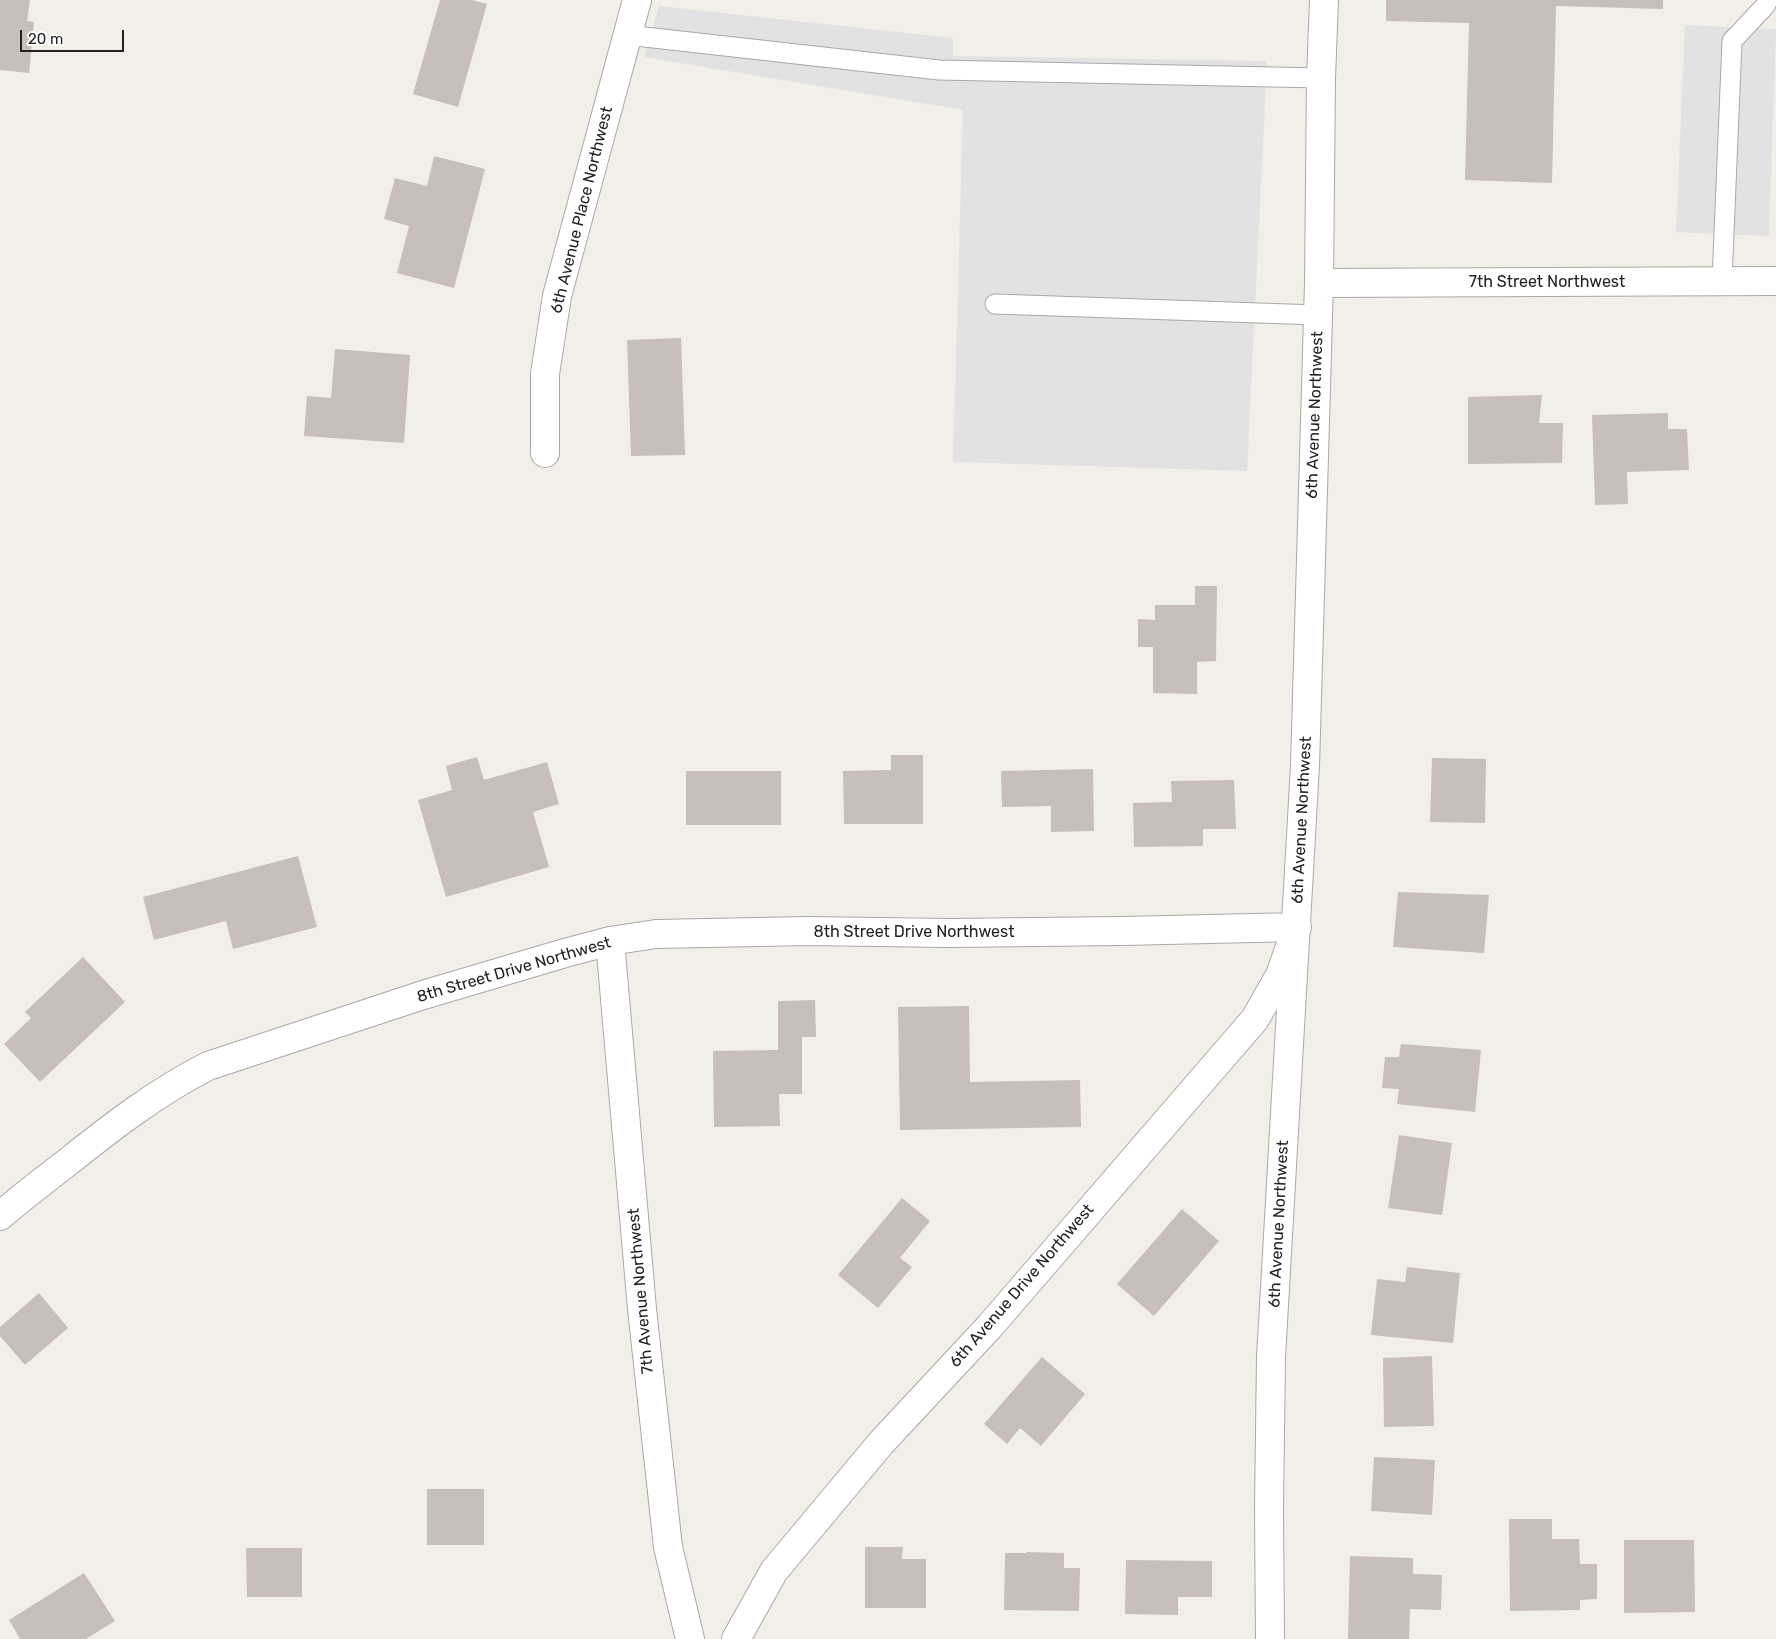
<!DOCTYPE html>
<html>
<head>
<meta charset="utf-8">
<style>
  body { margin:0 }
  #map { position:relative; width:1776px; height:1639px; overflow:hidden; background:#f2efe9; font-family:Rubik,sans-serif }
  canvas { display:block }
  .scale { position:absolute; left:20px; top:30px; width:104px; height:22px; box-sizing:border-box; border:2px solid #222; border-top:0; padding-left:6px; font-size:15px; line-height:18px; white-space:nowrap; color:#222; -webkit-text-stroke:4px #fff; paint-order:stroke }
</style>
</head>
<body>
<div id="map">
<canvas width="1776" height="1639"></canvas>
<div class="scale">20 m</div>
</div>
<script>
const ctx = document.querySelector('canvas').getContext('2d');
ctx.lineJoin = 'round';
function paint(path, color) {
  ctx.fillStyle = color;
  ctx.fill(path, 'evenodd');
}
function trace(path, color, width, dash) {
  ctx.strokeStyle = color;
  ctx.lineWidth = width;
  ctx.lineCap = dash ? 'butt' : 'round';
  ctx.setLineDash(dash || []);
  ctx.stroke(path);
}
function label(font, color, halo, rows, align = 'center') {
  ctx.font = font + ' Rubik,sans-serif';
  ctx.lineWidth = 4;
  ctx.setLineDash([]);
  ctx.textBaseline = 'middle';
  ctx.strokeStyle = halo;
  ctx.fillStyle = color;
  for (const [text, x, y, turn = 0] of rows) {
    ctx.save();
    ctx.translate(x, y);
    ctx.rotate((+turn || 0) * Math.PI / 180);
    ctx.textAlign = isNaN(turn) ? turn : align;
    if (halo) ctx.strokeText(text, 0, 0);
    ctx.fillText(text, 0, 0);
    ctx.restore();
  }
}
paint(new Path2D(`
  M 659,6 L 953,38 L 953,56 L 1267,61 L 1247,471 L 953,462 L 963,110 L 644,57 Z
  M 1685,25 L 1776,29 L 1769,236 L 1676,232 Z`), '#e2e2e2');
paint(new Path2D(`
  M 0,0 L 30,0 L 27,21 L 34,22 L 29,73 L 0,70 Z
  M 440,0 L 472,0 L 487,4 L 458,107 L 413,94 Z
  M 1386,0 L 1663,0 L 1663,9 L 1556,6 L 1552,183 L 1465,180 L 1469,23 L 1386,21 Z
  M 434,156 L 485,169 L 454,288 L 397,273 L 409,226 L 384,219 L 395,178 L 427,186 Z
  M 681,338 L 685,455 L 631,456 L 627,340 Z
  M 335,349 L 410,355 L 404,443 L 304,436 L 307,396 L 331,398 Z
  M 1542,395 L 1539,423 L 1563,423 L 1562,463 L 1468,464 L 1468,397 Z
  M 1668,413 L 1668,429 L 1687,429 L 1689,470 L 1627,472 L 1628,504 L 1595,505 L 1592,415 Z
  M 1195,586 L 1217,586 L 1216,661 L 1197,662 L 1197,694 L 1153,693 L 1153,647 L 1138,647 L 1138,619 L 1155,620 L 1155,605 L 1195,605 Z
  M 891,755 L 923,755 L 923,824 L 844,824 L 843,771 L 891,770 Z
  M 477,757 L 484,780 L 547,762 L 559,804 L 533,812 L 549,867 L 446,897 L 418,800 L 452,790 L 446,766 Z
  M 1432,758 L 1486,759 L 1485,823 L 1430,822 Z
  M 1093,769 L 1094,831 L 1051,832 L 1051,806 L 1002,807 L 1001,771 Z
  M 686,771 L 781,771 L 781,825 L 686,825 Z
  M 1234,780 L 1236,829 L 1203,829 L 1203,846 L 1134,847 L 1133,803 L 1172,802 L 1171,781 Z
  M 298,856 L 317,927 L 233,949 L 226,921 L 154,940 L 143,897 Z
  M 1398,892 L 1489,895 L 1484,953 L 1393,947 Z
  M 83,957 L 125,1002 L 40,1082 L 4,1044 L 31,1018 L 25,1012 Z
  M 815,1000 L 816,1037 L 802,1037 L 802,1094 L 779,1094 L 780,1126 L 714,1127 L 713,1051 L 778,1050 L 778,1001 Z
  M 969,1006 L 970,1082 L 1080,1080 L 1081,1127 L 900,1130 L 898,1007 Z
  M 1401,1044 L 1481,1050 L 1475,1112 L 1397,1104 L 1399,1089 L 1382,1088 L 1385,1057 L 1399,1057 Z
  M 1399,1135 L 1452,1143 L 1442,1215 L 1388,1208 Z
  M 902,1198 L 930,1221 L 900,1258 L 912,1267 L 878,1308 L 838,1275 Z
  M 1182,1209 L 1219,1241 L 1154,1316 L 1117,1284 Z
  M 1407,1267 L 1460,1273 L 1453,1343 L 1371,1335 L 1377,1279 L 1405,1282 Z
  M 39,1293 L 68,1328 L 25,1365 L 0,1336 L 0,1327 Z
  M 1432,1356 L 1434,1426 L 1384,1427 L 1383,1358 Z
  M 1042,1357 L 1085,1394 L 1041,1446 L 1020,1428 L 1007,1444 L 984,1424 Z
  M 1374,1457 L 1435,1460 L 1432,1515 L 1371,1511 Z
  M 427,1489 L 484,1489 L 484,1545 L 427,1545 Z
  M 1509,1519 L 1552,1519 L 1552,1539 L 1579,1539 L 1580,1564 L 1597,1564 L 1597,1599 L 1580,1600 L 1580,1610 L 1510,1611 Z
  M 1624,1540 L 1694,1540 L 1695,1612 L 1624,1613 Z
  M 865,1547 L 903,1547 L 902,1559 L 926,1559 L 926,1608 L 865,1608 Z
  M 246,1548 L 302,1548 L 302,1597 L 247,1597 Z
  M 1027,1552 L 1064,1553 L 1064,1568 L 1080,1568 L 1079,1611 L 1004,1610 L 1005,1553 L 1026,1553 Z
  M 1350,1556 L 1413,1558 L 1413,1574 L 1442,1575 L 1441,1610 L 1410,1609 L 1409,1639 L 1348,1639 Z
  M 1126,1560 L 1212,1561 L 1212,1597 L 1178,1597 L 1178,1615 L 1125,1614 Z
  M 84,1573 L 115,1621 L 86,1639 L 20,1639 L 9,1620 Z`), '#c7bfb8');
const lane = new Path2D(`
  M 627,35 L 939,70 L 1321,78
  M 1722,281 L 1732,41 L 1765,6 L 1768,0
  M 995,304 L 1318,315`);
const street = new Path2D(`
  M 1319,283 L 1776,281
  M 545,453 L 545,374 L 557,296 L 637,0
  M 610,941 L 642,1309 L 668,1547 L 690,1639
  M 0,1216 C 22,1197 46,1179 69,1161 C 113,1126 157,1092 208,1066 L 423,995 L 565,953 L 610,941 L 656,934 L 809,931 L 949,933 L 1122,931 L 1297,927 L 1280,975 L 1255,1019 L 990,1326 L 881,1443 L 774,1571 L 736,1639
  M 1270,1639 L 1269,1508 L 1271,1357 L 1305,766 L 1319,283 L 1321,78 L 1324,0`);
trace(lane, '#a9a9a9', 21);
trace(street, '#a9a9a9', 30);
trace(lane, '#fff', 19);
trace(street, '#fff', 28);
label('16px', '#222', '#fff', [
  ["6th Avenue Place Northwest",582,210,-76],
  ["7th Street Northwest",1547,282],
  ["6th Avenue Northwest",1315,415,-88],
  ["6th Avenue Northwest",1302,820,-87],
  ["8th Street Drive Northwest",914,932],
  ["8th Street Drive Northwest",514,970,-16],
  ["6th Avenue Northwest",1279,1224,-87],
  ["6th Avenue Drive Northwest",1022,1286,-49],
  ["7th Avenue Northwest",641,1291,-95]
]);
</script>
</body>
</html>
